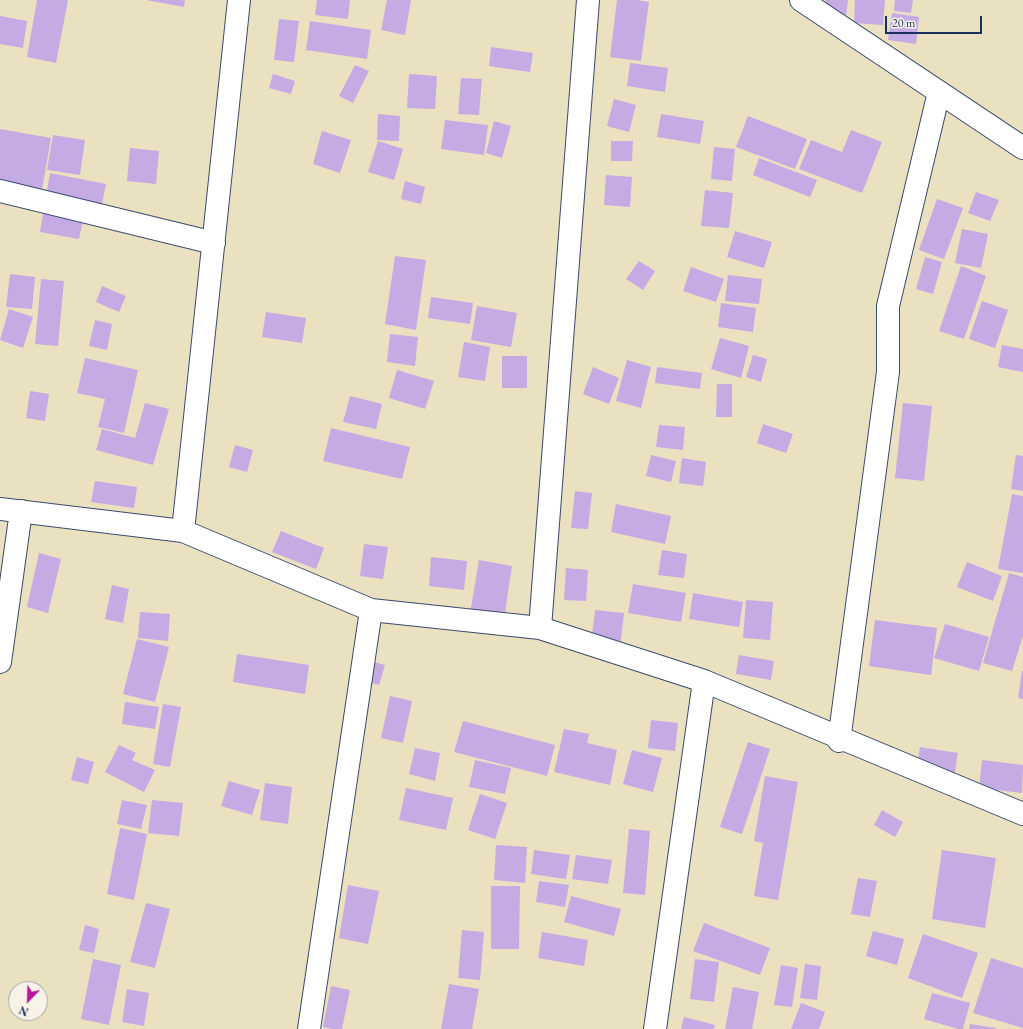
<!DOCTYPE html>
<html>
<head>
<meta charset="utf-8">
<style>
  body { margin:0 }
  #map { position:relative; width:1023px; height:1029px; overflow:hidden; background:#e9e1bf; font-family:"EB Garamond",serif }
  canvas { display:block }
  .north { position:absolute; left:8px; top:981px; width:40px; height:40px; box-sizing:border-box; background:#f7f3e8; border:1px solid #9fa5b1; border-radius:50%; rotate:203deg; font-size:11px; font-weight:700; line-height:16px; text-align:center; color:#1b2f5e }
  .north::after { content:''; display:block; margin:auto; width:14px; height:18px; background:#b5179e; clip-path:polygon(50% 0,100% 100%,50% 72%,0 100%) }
  .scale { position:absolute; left:885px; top:16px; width:97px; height:18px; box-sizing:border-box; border:2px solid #1b2f5e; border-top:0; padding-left:5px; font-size:12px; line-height:14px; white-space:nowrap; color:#1b2f5e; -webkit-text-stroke:3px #f7f3e8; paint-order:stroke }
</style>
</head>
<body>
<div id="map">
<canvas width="1023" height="1029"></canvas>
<div class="north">N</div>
<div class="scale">20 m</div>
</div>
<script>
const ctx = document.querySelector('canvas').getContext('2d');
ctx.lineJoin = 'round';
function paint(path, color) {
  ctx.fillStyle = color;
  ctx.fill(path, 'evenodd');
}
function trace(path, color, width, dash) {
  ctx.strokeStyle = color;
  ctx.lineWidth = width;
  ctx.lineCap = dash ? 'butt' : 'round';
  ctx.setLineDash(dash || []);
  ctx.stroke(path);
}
paint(new Path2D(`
  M 37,0 L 68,0 L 56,63 L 27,57 Z
  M 146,0 L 185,0 L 184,7 Z
  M 317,0 L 350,0 L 348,19 L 315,15 Z
  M 387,0 L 411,0 L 405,35 L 381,30 Z
  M 617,0 L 637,0 L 649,2 L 641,61 L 610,57 Z
  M 826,0 L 848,0 L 845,26 L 823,23 Z
  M 855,0 L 885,0 L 883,25 L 854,23 Z
  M 895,0 L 913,0 L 911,13 L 894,11 Z
  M 892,13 L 919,17 L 916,44 L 888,40 Z
  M 0,16 L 27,21 L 23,48 L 0,44 Z
  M 279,19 L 299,21 L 294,62 L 274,60 Z
  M 310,21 L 371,30 L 367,59 L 306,50 Z
  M 491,47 L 533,53 L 530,72 L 489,66 Z
  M 630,63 L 668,68 L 665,92 L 627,86 Z
  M 355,65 L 369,71 L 353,103 L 339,96 Z
  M 273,74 L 295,81 L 291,94 L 269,88 Z
  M 409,74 L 437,76 L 435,109 L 407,108 Z
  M 461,78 L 482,79 L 479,115 L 458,114 Z
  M 614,99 L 636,105 L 629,132 L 607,126 Z
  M 378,114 L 400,116 L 399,141 L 377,140 Z
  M 661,114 L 704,121 L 700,144 L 657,137 Z
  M 748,116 L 807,139 L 795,169 L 736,147 Z
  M 445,120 L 488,125 L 484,155 L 441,149 Z
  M 494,121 L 511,126 L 502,158 L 486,153 Z
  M 0,129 L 51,138 L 39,207 L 0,200 Z
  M 851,130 L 882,142 L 862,193 L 799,169 L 811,140 L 842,152 Z
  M 322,131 L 351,140 L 340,173 L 313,164 Z
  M 53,135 L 85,140 L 80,175 L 47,170 Z
  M 378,141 L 403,149 L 394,180 L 368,172 Z
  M 611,141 L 633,141 L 632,161 L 611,161 Z
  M 714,147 L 735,149 L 732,181 L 711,179 Z
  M 130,148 L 159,151 L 156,184 L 127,181 Z
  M 759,158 L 817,180 L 810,197 L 753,175 Z
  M 50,173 L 106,184 L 100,214 L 85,211 L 79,239 L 40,232 Z
  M 606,175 L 632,177 L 630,207 L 604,205 Z
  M 405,181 L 425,187 L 421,204 L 401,199 Z
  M 705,190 L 733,193 L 729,228 L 701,226 Z
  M 976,192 L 999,200 L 990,221 L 968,213 Z
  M 937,199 L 963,208 L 944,259 L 919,250 Z
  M 962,229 L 988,234 L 981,268 L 955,263 Z
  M 735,231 L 772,242 L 764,268 L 727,257 Z
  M 395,256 L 426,260 L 416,330 L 385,324 Z
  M 925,257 L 942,262 L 933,294 L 916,289 Z
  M 639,261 L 655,271 L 643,290 L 626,279 Z
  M 961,266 L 986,276 L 964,339 L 939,331 Z
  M 691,267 L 724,279 L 716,302 L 683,291 Z
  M 10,274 L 35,277 L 32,309 L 6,307 Z
  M 728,275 L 762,279 L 759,304 L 725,301 Z
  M 41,279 L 64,281 L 58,346 L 35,344 Z
  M 102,286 L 126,296 L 119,312 L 96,302 Z
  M 431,297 L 473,303 L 470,324 L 428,318 Z
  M 982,301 L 1008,310 L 995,348 L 969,339 Z
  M 721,303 L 756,308 L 753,332 L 718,327 Z
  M 477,306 L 517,313 L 511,347 L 471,340 Z
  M 9,309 L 33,317 L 23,348 L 0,340 Z
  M 266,312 L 306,318 L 302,343 L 262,337 Z
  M 95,320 L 112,324 L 107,350 L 89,346 Z
  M 390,334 L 418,337 L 415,366 L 387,362 Z
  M 720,338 L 749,346 L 741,378 L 711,369 Z
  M 464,342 L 490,347 L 485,381 L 458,377 Z
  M 1002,345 L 1023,349 L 1023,372 L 998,367 Z
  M 753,355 L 767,359 L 761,382 L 746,377 Z
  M 502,356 L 527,356 L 527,388 L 502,388 Z
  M 85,358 L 138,370 L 124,433 L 98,427 L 105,399 L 77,393 Z
  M 627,360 L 651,367 L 641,408 L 616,401 Z
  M 593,367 L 619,378 L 609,404 L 583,394 Z
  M 657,367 L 702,373 L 700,389 L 655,383 Z
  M 397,370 L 434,381 L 425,409 L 389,398 Z
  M 717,384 L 732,384 L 732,417 L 716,417 Z
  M 30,391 L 49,394 L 45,421 L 26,418 Z
  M 350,396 L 382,404 L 376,429 L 343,422 Z
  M 145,403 L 169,409 L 153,465 L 96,450 L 102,429 L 135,438 Z
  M 903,403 L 932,406 L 924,481 L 895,478 Z
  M 763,424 L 793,434 L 786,453 L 757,443 Z
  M 659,425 L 685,427 L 683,450 L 656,447 Z
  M 331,428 L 410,447 L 402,479 L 323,461 Z
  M 235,445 L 253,450 L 247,472 L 229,467 Z
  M 651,455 L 676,461 L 671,482 L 646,476 Z
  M 1016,455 L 1023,456 L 1023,491 L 1011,489 Z
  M 682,458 L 706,462 L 703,486 L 679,483 Z
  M 95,481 L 137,487 L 134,508 L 91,502 Z
  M 575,491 L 592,493 L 588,529 L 571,528 Z
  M 1012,494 L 1023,496 L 1023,573 L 998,569 Z
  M 616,504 L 671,516 L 665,544 L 611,532 Z
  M 281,531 L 324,548 L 316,569 L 272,552 Z
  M 364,544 L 388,547 L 383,579 L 360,576 Z
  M 662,550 L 687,554 L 684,578 L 658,575 Z
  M 39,553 L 61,559 L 48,613 L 27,607 Z
  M 431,557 L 467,561 L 464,590 L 429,586 Z
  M 479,560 L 512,566 L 504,619 L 470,614 Z
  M 967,562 L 1002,576 L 993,601 L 957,587 Z
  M 566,568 L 588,570 L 586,601 L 564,600 Z
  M 1009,573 L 1023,577 L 1023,636 L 1012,671 L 983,663 Z
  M 633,584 L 686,593 L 681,622 L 628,613 Z
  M 112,585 L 129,589 L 123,623 L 105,619 Z
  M 693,593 L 743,602 L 739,627 L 689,619 Z
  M 746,600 L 773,602 L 770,640 L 743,638 Z
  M 595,610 L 624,613 L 620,648 L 591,644 Z
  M 140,612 L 170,614 L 168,641 L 138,638 Z
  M 875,620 L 937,628 L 931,675 L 869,666 Z
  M 945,624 L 989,637 L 979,671 L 934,658 Z
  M 137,639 L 169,647 L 155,702 L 123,694 Z
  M 237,654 L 309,665 L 305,694 L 233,682 Z
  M 739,655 L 774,661 L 771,680 L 736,674 Z
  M 367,660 L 385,665 L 379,685 L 361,680 Z
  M 1022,671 L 1023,671 L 1023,699 L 1018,698 Z
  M 390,696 L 412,701 L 403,743 L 381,738 Z
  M 125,702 L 159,707 L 155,729 L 122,724 Z
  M 163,704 L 181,707 L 170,767 L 153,764 Z
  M 651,720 L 678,723 L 675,751 L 648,748 Z
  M 463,721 L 555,745 L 547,776 L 454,752 Z
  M 564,729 L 589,734 L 587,743 L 617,750 L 610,785 L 554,772 Z
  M 748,742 L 770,749 L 742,834 L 720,827 Z
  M 119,745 L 136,753 L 132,760 L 155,770 L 144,792 L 105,772 Z
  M 920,747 L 958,753 L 953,784 L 915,779 Z
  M 415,748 L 440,753 L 435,781 L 409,774 Z
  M 632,750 L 662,758 L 653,792 L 623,784 Z
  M 77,757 L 94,762 L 88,784 L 71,780 Z
  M 475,760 L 511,768 L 505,794 L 469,787 Z
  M 982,760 L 1023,765 L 1022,793 L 979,788 Z
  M 765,776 L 798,782 L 778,900 L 754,896 L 763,843 L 754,841 Z
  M 229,781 L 260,790 L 252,815 L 221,806 Z
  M 265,783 L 292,787 L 288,824 L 260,820 Z
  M 406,788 L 453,798 L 446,830 L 399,820 Z
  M 480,794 L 507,803 L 495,839 L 468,830 Z
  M 122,800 L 147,805 L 141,829 L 117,824 Z
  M 152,800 L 183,803 L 179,836 L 148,833 Z
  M 882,810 L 903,822 L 895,837 L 874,825 Z
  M 120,828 L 147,834 L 134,900 L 107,894 Z
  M 629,829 L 650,831 L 645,895 L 623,893 Z
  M 496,845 L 527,847 L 525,883 L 494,880 Z
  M 534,850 L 570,855 L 566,879 L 531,874 Z
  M 942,850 L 996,858 L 985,928 L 932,919 Z
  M 576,855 L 612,860 L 608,884 L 572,879 Z
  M 858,878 L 877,881 L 870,917 L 851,914 Z
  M 539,881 L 569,885 L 565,907 L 536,902 Z
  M 348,885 L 379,891 L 368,944 L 339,938 Z
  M 491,886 L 520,886 L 519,949 L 491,949 Z
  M 571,896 L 621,909 L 614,936 L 564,922 Z
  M 146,903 L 170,909 L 155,968 L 130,962 Z
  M 704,923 L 770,948 L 760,975 L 693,951 Z
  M 85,925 L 99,929 L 94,953 L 79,950 Z
  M 462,930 L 484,932 L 480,980 L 458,978 Z
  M 873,931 L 904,939 L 897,965 L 866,956 Z
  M 542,932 L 588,940 L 584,966 L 538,958 Z
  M 923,934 L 978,953 L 962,998 L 908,978 Z
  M 991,958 L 1023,968 L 1023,1028 L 973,1013 Z
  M 93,959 L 121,965 L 109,1025 L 81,1019 Z
  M 695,959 L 719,962 L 714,1002 L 690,999 Z
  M 805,964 L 821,966 L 817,1000 L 800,998 Z
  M 781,965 L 798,968 L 792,1007 L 774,1005 Z
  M 449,984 L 479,989 L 472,1029 L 441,1029 Z
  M 331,986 L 350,990 L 342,1029 L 332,1029 L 323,1027 Z
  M 733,987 L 759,992 L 752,1029 L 725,1029 Z
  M 127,989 L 149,993 L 144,1026 L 122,1022 Z
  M 932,993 L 970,1003 L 963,1029 L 958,1029 L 924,1019 Z
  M 801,1003 L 825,1012 L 819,1029 L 791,1029 Z
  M 684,1017 L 715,1025 L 714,1029 L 681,1029 Z
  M 970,1024 L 996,1028 L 996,1029 L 969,1029 Z`), '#c5abe4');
const minor = new Path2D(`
  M 801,0 L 1023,148
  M 0,191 L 214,243
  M 0,509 L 183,531 L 371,610 L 540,628 L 704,681 L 1023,814
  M 183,531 L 239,0
  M 540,628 L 588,0
  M 0,662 L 21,511
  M 839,741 L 888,372 L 888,306 L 939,92
  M 309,1029 L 371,610
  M 655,1029 L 704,681`);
trace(minor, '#3a4a6d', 24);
trace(minor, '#fff', 22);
</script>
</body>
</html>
